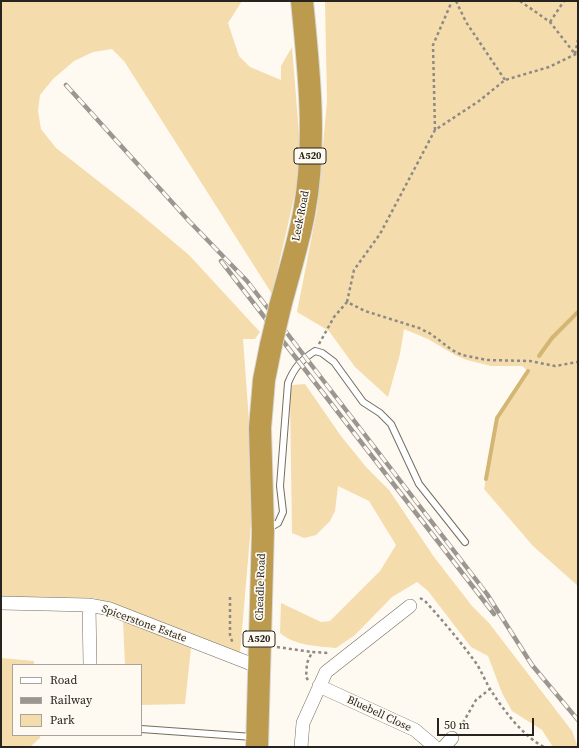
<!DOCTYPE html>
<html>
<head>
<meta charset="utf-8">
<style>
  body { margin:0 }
  #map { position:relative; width:579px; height:748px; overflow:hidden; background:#fefaf1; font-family:"Source Serif 4",serif }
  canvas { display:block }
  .frame { position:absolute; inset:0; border:2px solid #27241f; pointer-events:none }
  .legend { position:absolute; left:12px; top:664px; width:130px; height:72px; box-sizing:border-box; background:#fefaf1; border:1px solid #a8a49d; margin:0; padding:5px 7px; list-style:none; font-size:12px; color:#27241f }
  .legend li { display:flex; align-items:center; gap:8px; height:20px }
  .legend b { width:20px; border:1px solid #a8a49d }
  .scale { position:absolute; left:437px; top:718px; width:97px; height:18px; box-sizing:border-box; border:2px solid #27241f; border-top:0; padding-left:5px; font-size:12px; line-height:14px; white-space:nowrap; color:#27241f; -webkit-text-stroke:3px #fefaf1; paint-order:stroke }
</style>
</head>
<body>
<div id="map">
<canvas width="579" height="748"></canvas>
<div class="frame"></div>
<ul class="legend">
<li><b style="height:5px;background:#fff"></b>Road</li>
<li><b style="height:5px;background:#9b9790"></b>Railway</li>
<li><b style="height:11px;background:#f4dcad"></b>Park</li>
</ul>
<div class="scale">50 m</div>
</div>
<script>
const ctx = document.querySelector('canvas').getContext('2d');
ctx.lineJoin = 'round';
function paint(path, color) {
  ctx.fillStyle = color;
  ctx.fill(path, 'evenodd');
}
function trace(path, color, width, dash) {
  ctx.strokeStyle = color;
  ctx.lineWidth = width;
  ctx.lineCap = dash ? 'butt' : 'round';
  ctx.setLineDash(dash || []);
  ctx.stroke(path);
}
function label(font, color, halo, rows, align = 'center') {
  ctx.font = font + ' "Source Serif 4",serif';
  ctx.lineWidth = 3.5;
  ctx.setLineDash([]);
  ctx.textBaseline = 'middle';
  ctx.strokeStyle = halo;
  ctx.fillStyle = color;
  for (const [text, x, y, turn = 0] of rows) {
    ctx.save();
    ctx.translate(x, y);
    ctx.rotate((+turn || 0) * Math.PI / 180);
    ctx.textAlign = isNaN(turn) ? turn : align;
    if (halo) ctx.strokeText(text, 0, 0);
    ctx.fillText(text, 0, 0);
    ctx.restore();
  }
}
paint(new Path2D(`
  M 1,1 L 242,1 L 228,23 L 239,56 L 250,67 L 281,80 L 281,66 L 292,47 L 299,133 L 300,172 L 272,294 L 124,61 L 112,49 L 93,52 L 74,61 L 53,79 L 40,95 L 38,111 L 41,129 L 56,148 L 139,213 L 189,255 L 260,332 L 255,339 L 243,339 L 254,490 L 240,653 L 230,652 L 156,620 L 94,598 L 1,597 Z
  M 325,1 L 578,1 L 577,585 L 533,546 L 484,489 L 497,418 L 528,371 L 522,366 L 491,366 L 467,360 L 455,355 L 428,339 L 404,329 L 400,354 L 388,397 L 355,367 L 329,331 L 297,312 L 317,210 L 327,101 Z
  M 305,384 L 341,436 L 366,467 L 389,490 L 434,557 L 472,606 L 489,623 L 572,731 L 578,747 L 553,747 L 542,730 L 512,711 L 502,693 L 488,656 L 471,647 L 428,591 L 417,582 L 392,597 L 355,635 L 336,648 C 317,646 295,646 280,633 L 281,603 L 321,622 L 330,621 L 380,571 L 396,545 L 369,501 L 338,486 L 335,511 L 330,521 L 316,535 L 304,538 L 292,533 L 290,396 L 292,385 Z
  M 123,621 L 191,648 L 185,704 L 141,705 L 141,665 L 125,665 Z
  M 1,658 L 34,661 L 34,665 L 13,665 L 13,735 L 40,735 L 40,738 L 30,747 L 1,747 Z`), '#f4dcad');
trace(new Path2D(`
  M 539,356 L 552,338 L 578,312
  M 486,479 L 497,418 L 528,371`), '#d3b574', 4);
const lane = new Path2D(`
  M 267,529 L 278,523 L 283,512 L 280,486 L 288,383 C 294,368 301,360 315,351 L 322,353 L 334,362 L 363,402 L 380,413 L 391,424 L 419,484 L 465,542
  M 141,729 L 253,737`);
const street = new Path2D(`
  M 1,603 L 89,605 L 110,609 L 259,667
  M 89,605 L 90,665
  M 319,686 L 415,730 L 435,747
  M 301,747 L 303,723 L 326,672 L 410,606
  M 444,747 L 452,738`);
const highway = new Path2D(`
  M 280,307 C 288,276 298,245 304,213 C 317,143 309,71 302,1
  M 257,747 L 263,530 L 260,428 L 264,380 L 271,345`);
trace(lane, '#746e61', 8);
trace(street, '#746e61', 14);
trace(highway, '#d8d8d7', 24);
trace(new Path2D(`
  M 456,1 L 466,22 L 505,80
  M 520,1 L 550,22 L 575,54
  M 550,22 L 564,1
  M 575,54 L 578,40
  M 435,130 L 433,45 L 452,1
  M 347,302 L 354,270 L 380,234 L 435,130 L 479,101 L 505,80 L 549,67 L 578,53
  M 319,344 L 334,317 L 347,302 L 365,311 L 419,328 L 431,334 L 452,350 L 462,355 L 487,360 L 530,361 L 555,366 L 578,362
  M 230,597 L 230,635 L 233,644
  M 420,598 L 425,601 C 443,621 460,641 476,663 C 482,672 486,683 492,692 C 505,712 523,736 544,747
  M 277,647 L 312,652
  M 308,680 L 306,677 L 307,663 L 312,652 L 329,653
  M 460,728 L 476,700 L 490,689`), '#8e8a83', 2.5, [3, 3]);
trace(lane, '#fff', 6);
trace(street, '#fff', 13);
trace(highway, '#bc9a4e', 22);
const rail = new Path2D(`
  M 66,85 L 189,221 L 247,281 L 487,594 L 532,665 L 578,720
  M 221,261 L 494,614`);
trace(rail, '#9b9790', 4.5);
trace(rail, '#fefaf1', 3, [9]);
const highwayBridge = new Path2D(`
  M 271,345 L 280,307`);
trace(highwayBridge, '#d8d8d7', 24, []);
trace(highwayBridge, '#bc9a4e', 22);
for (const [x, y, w] of [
  [310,156,32],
  [259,639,32]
]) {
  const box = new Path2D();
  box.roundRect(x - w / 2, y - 8, w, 16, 3);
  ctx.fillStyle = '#fefaf1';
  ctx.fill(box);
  trace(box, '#27241f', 1);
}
label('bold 10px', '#27241f', null, [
  ["A520",310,156],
  ["A520",259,639]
]);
label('11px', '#27241f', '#fefaf1', [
  ["Leek Road",301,216,-79],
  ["Cheadle Road",261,587,-88],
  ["Spicerstone Estate",144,624,20],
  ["Bluebell Close",379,714,25]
]);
</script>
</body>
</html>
